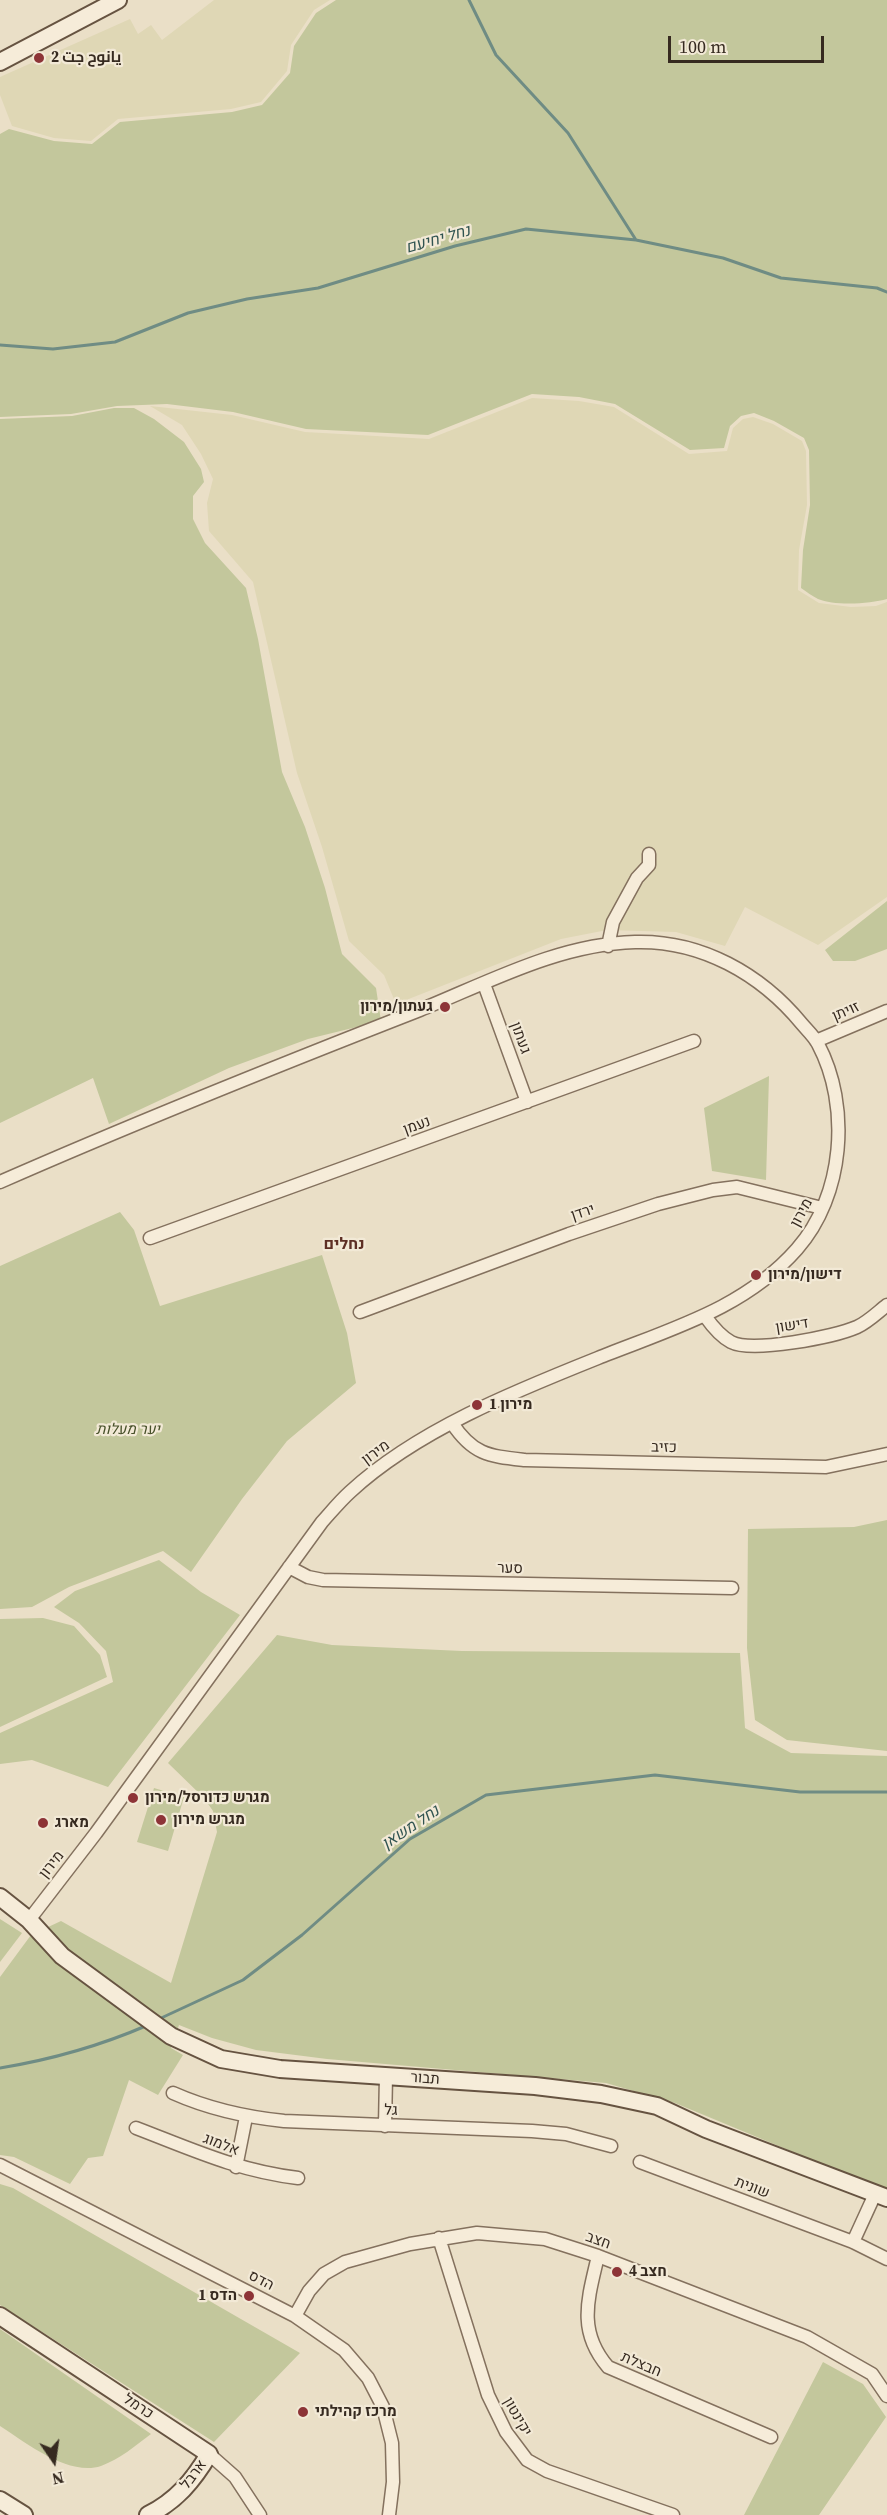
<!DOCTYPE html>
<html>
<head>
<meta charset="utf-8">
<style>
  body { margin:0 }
  #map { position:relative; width:887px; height:2515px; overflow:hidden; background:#eadfc7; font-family:"Source Serif 4",serif }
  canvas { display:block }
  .north { position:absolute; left:24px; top:2431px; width:60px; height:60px; -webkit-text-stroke:4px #f2e9d6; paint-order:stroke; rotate:167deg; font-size:16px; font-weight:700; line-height:24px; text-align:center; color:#362a20 }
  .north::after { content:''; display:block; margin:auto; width:21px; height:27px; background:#362a20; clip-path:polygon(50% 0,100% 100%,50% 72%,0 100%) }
  .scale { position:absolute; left:668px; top:36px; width:156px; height:27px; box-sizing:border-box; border:3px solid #362a20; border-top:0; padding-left:8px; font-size:18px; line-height:21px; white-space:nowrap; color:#362a20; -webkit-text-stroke:4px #f2e9d6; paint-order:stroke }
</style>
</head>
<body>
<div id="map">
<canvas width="887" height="2515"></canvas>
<div class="north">N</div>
<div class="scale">100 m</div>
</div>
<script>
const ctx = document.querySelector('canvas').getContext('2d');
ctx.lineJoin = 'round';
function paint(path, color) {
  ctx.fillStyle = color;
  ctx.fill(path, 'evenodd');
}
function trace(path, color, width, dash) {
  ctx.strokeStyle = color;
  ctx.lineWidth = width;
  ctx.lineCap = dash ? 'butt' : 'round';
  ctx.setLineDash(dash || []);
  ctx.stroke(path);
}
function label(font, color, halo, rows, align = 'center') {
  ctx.font = font + ' "Source Serif 4",Cairo,Heebo,serif';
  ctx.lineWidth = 4.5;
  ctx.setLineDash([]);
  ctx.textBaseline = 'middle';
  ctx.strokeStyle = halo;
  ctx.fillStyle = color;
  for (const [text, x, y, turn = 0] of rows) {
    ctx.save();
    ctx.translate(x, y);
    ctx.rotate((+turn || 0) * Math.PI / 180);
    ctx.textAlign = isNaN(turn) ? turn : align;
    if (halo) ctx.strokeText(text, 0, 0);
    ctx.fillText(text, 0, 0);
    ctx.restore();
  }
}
paint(new Path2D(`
  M 214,0 L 330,0 L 314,10 L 291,45 L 287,71 L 261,102 L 231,109 L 118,119 L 91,141 L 54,138 L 12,126 L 0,95 L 0,77 L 130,19 L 138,34 L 151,25 L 162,40 Z
  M 532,398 L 579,401 L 614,407 L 689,454 L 727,451 L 733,428 L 743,419 L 753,417 L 773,424 L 802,441 L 806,451 L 807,505 L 799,550 L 798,590 L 819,603 L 851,607 L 876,606 L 887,602 L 887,897 L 818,945 L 745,907 L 725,946 L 676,932 L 607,930 L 561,939 L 396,1004 L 384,975 L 349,941 L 322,847 L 297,773 L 253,582 L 209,531 L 207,503 L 213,479 L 201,454 L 182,425 L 150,406 L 232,415 L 305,432 L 429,439 Z`), '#dfd7b5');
paint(new Path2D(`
  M 336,0 L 887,0 L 887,599 C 870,604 834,606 818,599 C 812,596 807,592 801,588 L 803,550 L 810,505 L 809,450 L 804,438 L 774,421 L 754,413 L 741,416 L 730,426 L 724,448 L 690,450 L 615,404 L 579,397 L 532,394 L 428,435 L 306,429 L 233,412 L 167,404 L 117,406 L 71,414 L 0,417 L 0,134 L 9,129 L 54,141 L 92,144 L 120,122 L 232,112 L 262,105 L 290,73 L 294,46 L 316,13 Z
  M 114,408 L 134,408 L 154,419 L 184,442 L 201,469 L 204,482 L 193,496 L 193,519 L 205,543 L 246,588 L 258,639 L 282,772 L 305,827 L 325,888 L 342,954 L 376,988 L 381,1021 L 308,1039 L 229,1068 L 109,1124 L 93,1078 L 0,1123 L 0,419 L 72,416 Z
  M 887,901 L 887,949 L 855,961 L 833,961 L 825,950 Z
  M 769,1076 L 766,1180 L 712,1171 L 704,1108 Z
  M 120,1212 L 134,1230 L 160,1306 L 322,1255 L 347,1333 L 356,1383 L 287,1441 L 242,1499 L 191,1572 L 163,1551 L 69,1587 L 32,1607 L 0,1609 L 0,1266 Z
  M 887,1520 L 887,1751 L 787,1740 L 755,1720 L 747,1648 L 748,1529 L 854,1527 Z
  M 159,1560 L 201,1592 L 240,1615 L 108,1787 L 32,1760 L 0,1764 L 0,1733 L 113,1682 L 106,1651 L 79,1623 L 54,1607 L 75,1591 Z
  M 43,1618 L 74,1626 L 100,1655 L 107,1677 L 0,1727 L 0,1619 Z
  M 277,1635 L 332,1645 L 462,1651 L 740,1653 L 745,1728 L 791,1753 L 887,1756 L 887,2194 L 863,2181 L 675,2103 L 606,2083 L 327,2059 L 256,2050 L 212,2038 L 179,2025 L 171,2048 L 183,2055 L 158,2095 L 129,2080 L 103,2156 L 88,2158 L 70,2184 L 14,2157 L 0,2155 L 0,1977 L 31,1935 L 61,1921 L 171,1983 L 217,1832 L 213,1811 L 204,1798 L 168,1763 Z
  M 154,1788 L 184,1797 L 168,1851 L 137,1842 Z
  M 0,1919 L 22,1933 L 0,1962 Z
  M 0,2184 L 13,2188 L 300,2353 L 214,2442 L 0,2305 Z
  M 0,2329 L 151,2434 C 135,2446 120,2459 101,2466 C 69,2477 25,2442 0,2426 Z
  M 823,2362 L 863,2384 L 886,2417 L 819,2515 L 744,2515 Z`), '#c3c79c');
trace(new Path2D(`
  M 469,0 L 496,55 L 568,133 L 636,240
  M 0,345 L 53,349 L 115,342 L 188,313 L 247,299 L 318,288 L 455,246 L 526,229 L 636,240 L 723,258 L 781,278 L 877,288 L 887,292
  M 159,2019 L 243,1980 L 302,1935 L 410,1839 L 486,1795 L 655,1775 L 800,1792 L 887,1792
  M 0,2068 C 49,2060 102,2045 148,2025`), '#6f8c84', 3);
const street = new Path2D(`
  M 608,946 L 613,922 L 637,878 L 649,865 L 649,854
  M 484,984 L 527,1102
  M 816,1041 L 887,1011
  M 0,1182 C 139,1121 279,1065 420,1010 C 489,982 559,944 635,942 C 701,940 761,974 802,1024 C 807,1030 814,1036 818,1044 C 851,1106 844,1196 797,1249 C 747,1306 677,1327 608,1354 C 523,1388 419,1428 350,1492 C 340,1501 331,1512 322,1522 L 96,1833 L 29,1920
  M 150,1238 L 694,1041
  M 360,1312 L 569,1234 L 658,1204 L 713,1190 L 737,1187 L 822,1208
  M 705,1316 C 712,1326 720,1336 731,1342 C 752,1353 834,1337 857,1327 C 868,1322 878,1312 887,1305
  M 452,1423 C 473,1455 489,1456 525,1460 L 826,1467 L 887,1454
  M 289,1567 L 308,1577 L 323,1580 L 732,1588
  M 173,2093 C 209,2109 245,2117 284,2121 L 532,2131 L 566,2134 L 611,2146
  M 385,2126 L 386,2076
  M 136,2128 C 191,2149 238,2171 298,2178
  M 640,2162 L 853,2242 L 887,2259
  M 0,2165 L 295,2316 L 344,2350 L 368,2378 L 383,2407 L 392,2443 L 393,2482 L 389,2515
  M 236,2167 L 246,2117
  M 439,2238 L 488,2395 L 506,2432 L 527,2460 L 547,2471 L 673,2515
  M 853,2242 L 875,2194
  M 598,2256 C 588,2299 577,2331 608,2367 L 771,2437
  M 295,2316 L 309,2291 L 324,2274 L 345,2262 L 410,2244 L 477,2233 L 545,2239 L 598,2256 L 807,2337 L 872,2374 L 887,2396
  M 209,2454 L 235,2477 L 260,2515`);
const secondary = new Path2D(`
  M 0,62 L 118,0
  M 0,1897 L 29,1920 L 62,1956 L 171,2036 L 221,2059 L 280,2069 L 535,2086 L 601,2094 L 657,2106 L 706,2129 L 887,2198
  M 0,2316 L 209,2454 C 193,2481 176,2501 148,2515
  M 0,2500 L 24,2515`);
trace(street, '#84715e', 15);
trace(secondary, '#665341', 20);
trace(street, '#f6ecd9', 12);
trace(secondary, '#f6ecd9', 16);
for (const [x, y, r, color] of [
  [39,58,6,"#8d3437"],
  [445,1007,6,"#8d3437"],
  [756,1275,6,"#8d3437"],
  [477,1405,6,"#8d3437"],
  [133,1798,6,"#8d3437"],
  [161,1820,6,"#8d3437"],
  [43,1823,6,"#8d3437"],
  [617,2272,6,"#8d3437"],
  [249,2296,6,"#8d3437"],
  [303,2412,6,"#8d3437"]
]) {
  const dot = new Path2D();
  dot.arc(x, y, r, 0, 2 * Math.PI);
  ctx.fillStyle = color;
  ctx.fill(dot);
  trace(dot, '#f2e9d6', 2);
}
label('bold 15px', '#362a20', '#f2e9d6', [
  ["يانوح جت 2",51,58],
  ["געתון/מירון",433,1007,"right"],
  ["דישון/מירון",768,1275],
  ["מירון 1",489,1405],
  ["מגרש כדורסל/מירון",145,1798],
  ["מגרש מירון",173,1820],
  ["מארג",55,1823],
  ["חצב 4",629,2272],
  ["הדס 1",237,2296,"right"],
  ["מרכז קהילתי",315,2412]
], 'left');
label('15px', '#362a20', '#f2e9d6', [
  ["זויתן",846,1012,-23],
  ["געתון",520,1038,70],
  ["נעמן",417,1126,-20],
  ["ירדן",583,1213,-18],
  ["מירון",802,1213,-62],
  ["דישון",792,1326,-9],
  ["כזיב",664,1448,1],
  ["מירון",376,1453,-36],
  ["סער",510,1569,1],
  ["מירון",52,1865,-52],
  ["תבור",425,2079,4],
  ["גל",391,2111,2],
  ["אלמוג",221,2145,21],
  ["שונית",752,2188,21],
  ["חצב",598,2241,20],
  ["הדס",261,2281,27],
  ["חבצלת",641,2365,23],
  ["כרמל",138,2407,33],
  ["יקינטון",517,2417,60],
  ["ארבל",194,2475,-53]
]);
label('italic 15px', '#475029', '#f2e9d6', [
  ["יער מעלות",128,1430]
]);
label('italic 16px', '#315451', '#f2e9d6', [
  ["נחל יחיעם",438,240,-16],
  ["נחל משאן",411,1828,-34]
]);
label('bold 16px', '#5e2f24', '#f2e9d6', [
  ["נחלים",344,1245]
]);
</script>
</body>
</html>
